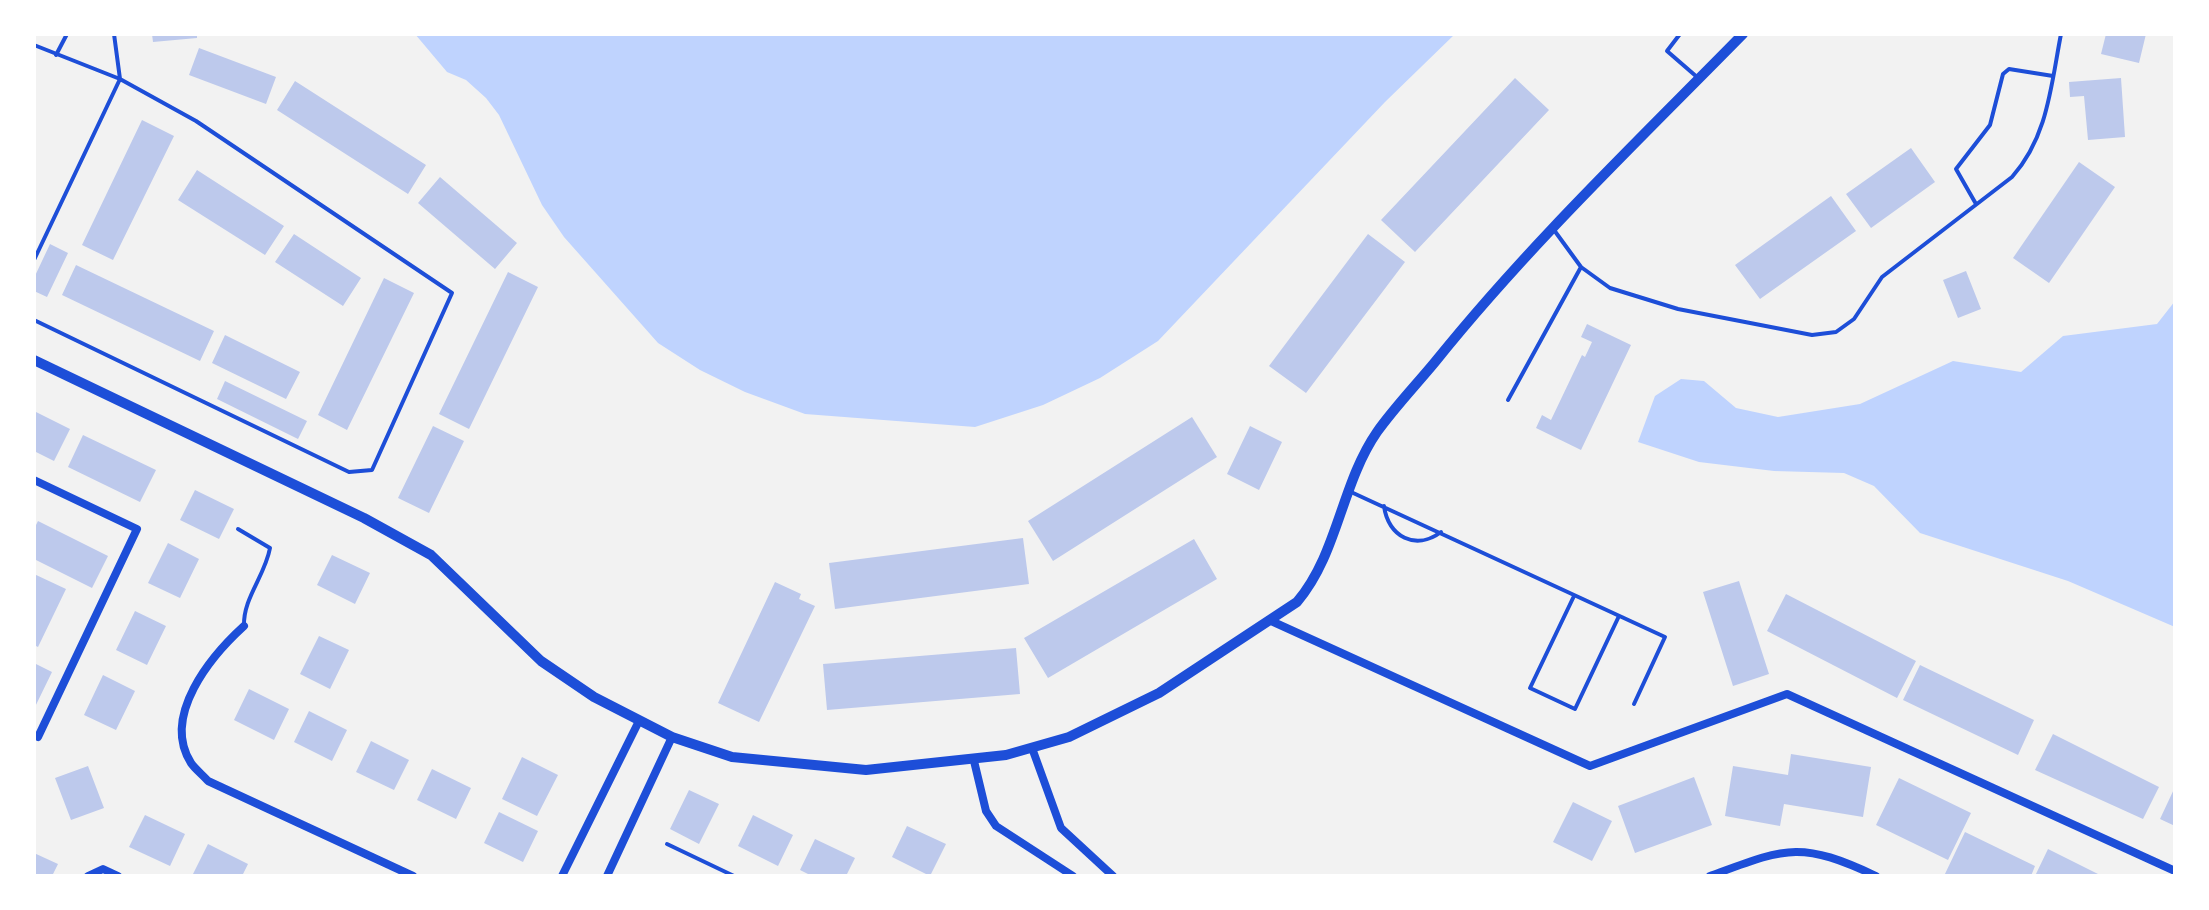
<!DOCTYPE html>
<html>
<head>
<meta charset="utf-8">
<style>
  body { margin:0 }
  #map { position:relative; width:2209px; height:910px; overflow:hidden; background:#f2f2f2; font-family:Karla,sans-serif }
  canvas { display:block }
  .frame { position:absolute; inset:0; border:36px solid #fff; pointer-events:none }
</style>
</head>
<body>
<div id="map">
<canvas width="2209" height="910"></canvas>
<div class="frame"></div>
</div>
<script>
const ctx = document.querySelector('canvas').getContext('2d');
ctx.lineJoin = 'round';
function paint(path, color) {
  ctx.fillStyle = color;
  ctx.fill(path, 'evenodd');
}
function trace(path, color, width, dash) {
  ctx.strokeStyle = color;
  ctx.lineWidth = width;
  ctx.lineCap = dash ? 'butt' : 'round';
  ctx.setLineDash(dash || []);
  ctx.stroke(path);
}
paint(new Path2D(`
  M 415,34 L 1455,34 L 1385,102 L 1158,341 L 1100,378 L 1043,405 L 975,427 L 805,414 L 745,392 L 700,370 L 658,343 L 564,237 L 542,205 L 499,115 L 486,98 L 466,80 L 447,72 Z
  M 2175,301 L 2175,627 L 2068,581 L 1920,533 L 1874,486 L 1844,473 L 1774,471 L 1699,462 L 1638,442 L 1655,396 L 1681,379 L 1704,381 L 1736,408 L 1778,417 L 1860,404 L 1953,361 L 2021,372 L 2063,336 L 2157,324 Z`), '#bfd3fe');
paint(new Path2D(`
  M 152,34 L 197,34 L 197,38 L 153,42 Z
  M 2106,34 L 2146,34 L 2139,63 L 2101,54 Z
  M 199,48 L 276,77 L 266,104 L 189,75 Z
  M 1515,78 L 1549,110 L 1415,252 L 1381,220 Z
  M 2121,78 L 2125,137 L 2088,140 L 2084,96 L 2070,97 L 2069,82 Z
  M 295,81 L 426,165 L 408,194 L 277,110 Z
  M 142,120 L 174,136 L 113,260 L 82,245 Z
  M 1911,148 L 1935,182 L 1871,228 L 1846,194 Z
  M 2079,162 L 2115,187 L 2049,283 L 2013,258 Z
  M 197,170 L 284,226 L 265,255 L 178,200 Z
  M 440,177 L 517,243 L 495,269 L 418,203 Z
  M 1831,196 L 1856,231 L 1760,299 L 1735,265 Z
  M 294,234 L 361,278 L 343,306 L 275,262 Z
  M 1368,234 L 1405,262 L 1306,393 L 1269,366 Z
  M 50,244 L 68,253 L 47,297 L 34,291 L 34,278 Z
  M 76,265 L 214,331 L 200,361 L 62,295 Z
  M 1966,271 L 1981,309 L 1958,318 L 1943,280 Z
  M 508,272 L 538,287 L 469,429 L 439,414 Z
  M 384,278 L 414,293 L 347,430 L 318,415 Z
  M 1587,324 L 1631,345 L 1581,450 L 1536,428 L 1542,415 L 1551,420 L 1582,355 L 1585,357 L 1592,342 L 1581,337 Z
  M 225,335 L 300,372 L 286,399 L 212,363 Z
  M 225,381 L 307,421 L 298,439 L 217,399 Z
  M 34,411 L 70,429 L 54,461 L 34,451 Z
  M 1192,417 L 1217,457 L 1053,561 L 1028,521 Z
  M 433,426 L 464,441 L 429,513 L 398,498 Z
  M 1250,426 L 1282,442 L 1259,490 L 1227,474 Z
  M 83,435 L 156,470 L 140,502 L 68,467 Z
  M 195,490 L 234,509 L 219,539 L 180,520 Z
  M 38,521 L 108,556 L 92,588 L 34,559 L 34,529 Z
  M 1023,538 L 1029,584 L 835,609 L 829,563 Z
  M 1194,539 L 1217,579 L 1048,678 L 1024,638 Z
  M 168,543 L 199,559 L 180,598 L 148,583 Z
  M 332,555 L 370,573 L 355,604 L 317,585 Z
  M 34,574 L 66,589 L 38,647 L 34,645 Z
  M 1739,581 L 1769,674 L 1733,686 L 1703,592 Z
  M 775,582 L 801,594 L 799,599 L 815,606 L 759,722 L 718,703 Z
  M 1786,594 L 1916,661 L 1897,698 L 1767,631 Z
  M 135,611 L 166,626 L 147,665 L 116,650 Z
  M 319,636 L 349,650 L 330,689 L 300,674 Z
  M 1016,648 L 1020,694 L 827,710 L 823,664 Z
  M 34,663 L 52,672 L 34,709 Z
  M 1920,665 L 2034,720 L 2018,755 L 1903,700 Z
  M 103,675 L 135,691 L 116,730 L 84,715 Z
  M 249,689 L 289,709 L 274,740 L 234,720 Z
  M 309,711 L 347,730 L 332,761 L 294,742 Z
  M 2053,734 L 2159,787 L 2143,819 L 2035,770 Z
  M 371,741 L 409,760 L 394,790 L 356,772 Z
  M 1791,754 L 1871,767 L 1863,817 L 1784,804 L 1780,826 L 1725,816 L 1733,766 L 1788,775 Z
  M 522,757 L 558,775 L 537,816 L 502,799 Z
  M 88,766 L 104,808 L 71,820 L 55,778 Z
  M 432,769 L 471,788 L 456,819 L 417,800 Z
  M 1694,777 L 1712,825 L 1635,853 L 1618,806 Z
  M 1899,778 L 1971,813 L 1948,860 L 1876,825 Z
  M 2175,787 L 2175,826 L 2160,819 Z
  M 689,790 L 719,804 L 699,844 L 670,829 Z
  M 1573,802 L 1612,821 L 1592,861 L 1553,842 Z
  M 499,812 L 538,831 L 523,862 L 484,843 Z
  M 145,815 L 185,834 L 170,866 L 129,847 Z
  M 753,815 L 793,835 L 778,866 L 738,846 Z
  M 907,826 L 946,844 L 930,876 L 892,857 Z
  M 1965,832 L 2035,866 L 2031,876 L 1944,876 Z
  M 815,839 L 855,858 L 846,876 L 812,876 L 800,870 Z
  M 208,844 L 248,864 L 242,876 L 192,876 Z
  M 2048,849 L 2102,876 L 2035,876 Z
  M 34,853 L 58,864 L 52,876 L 34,876 Z`), '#bdc9ec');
trace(new Path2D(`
  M 1680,34 L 1667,51 L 1697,77
  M 34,45 L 120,79 L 196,121 L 452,293 L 372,470 L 349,472 L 34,320
  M 56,55 L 67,34
  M 1976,204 L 1956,169 L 1990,125 L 2003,74 L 2009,69 L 2053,76
  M 34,260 L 120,79 L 114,34
  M 1581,267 L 1610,288 L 1678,309 L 1812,335 L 1836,332 L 1854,319 L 1882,277 L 2012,177 C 2048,137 2051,85 2061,34
  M 1508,400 L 1581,267 L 1554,230
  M 1351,492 L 1665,637 L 1634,704
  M 1384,506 C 1388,537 1416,551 1441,532
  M 238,529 L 270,548 C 265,576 243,598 244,626
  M 1574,596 L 1530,688 L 1575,709 L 1619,616
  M 667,844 L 734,876`), '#1d4ed8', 4);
trace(new Path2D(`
  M 34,480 L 137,529 L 38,737 L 34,735
  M 1269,620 L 1590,766 L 1787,694 L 2175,871
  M 244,626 C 211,656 161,716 191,763 C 195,769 203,775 208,781 L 413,876
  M 1032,748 L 1061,828 L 1113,876
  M 974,761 L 986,811 L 996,826 L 1073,876
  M 88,876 L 103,869 L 118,876
  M 562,876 L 639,721
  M 607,876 L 672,737
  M 1710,876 C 1786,848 1799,840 1876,876`), '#1d4ed8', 8);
trace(new Path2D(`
  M 34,360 L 364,518 L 431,555 L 541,661 L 594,697 L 672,737 L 732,757 L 866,770 L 1006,755 L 1069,737 L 1159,693 L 1297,602 C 1338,554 1341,484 1377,432 C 1394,408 1416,385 1435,362 C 1529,245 1638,141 1743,34`), '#1d4ed8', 10);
</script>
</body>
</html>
